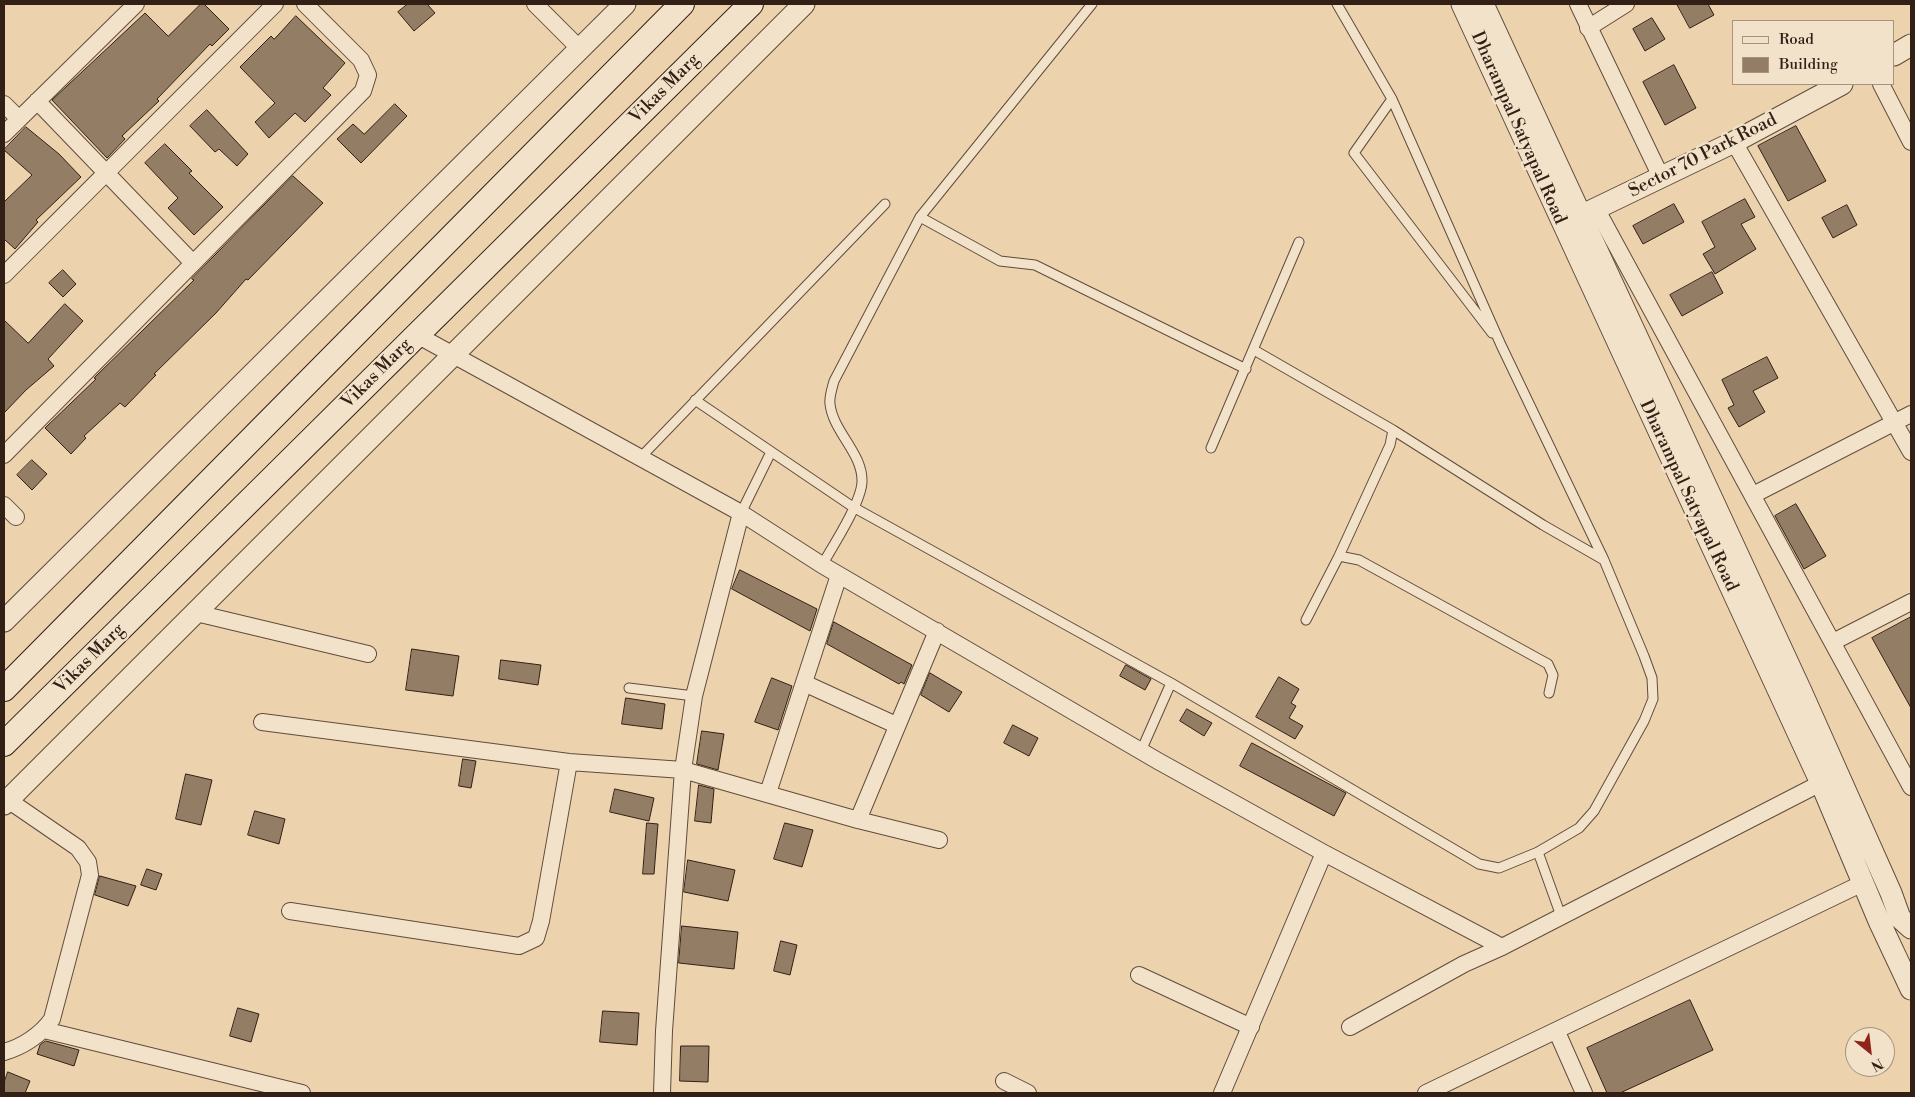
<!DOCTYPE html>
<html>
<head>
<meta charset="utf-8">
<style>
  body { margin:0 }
  #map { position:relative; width:1915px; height:1097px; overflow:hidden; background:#ecd2ad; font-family:"Libre Bodoni",serif }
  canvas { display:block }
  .frame { position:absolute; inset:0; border:5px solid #322016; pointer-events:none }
  .legend { position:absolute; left:1732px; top:20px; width:162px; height:65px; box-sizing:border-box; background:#f3e2ca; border:1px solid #a69482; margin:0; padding:6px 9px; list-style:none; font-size:15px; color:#322016 }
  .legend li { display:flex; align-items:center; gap:10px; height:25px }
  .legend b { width:25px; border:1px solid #a69482 }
  .north { position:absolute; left:1845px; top:1027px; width:50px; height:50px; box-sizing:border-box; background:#f3e2ca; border:1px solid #a69482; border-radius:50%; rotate:151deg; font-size:14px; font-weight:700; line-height:20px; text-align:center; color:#322016 }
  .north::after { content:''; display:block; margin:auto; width:18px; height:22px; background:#8f2418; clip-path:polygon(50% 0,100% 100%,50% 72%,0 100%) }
</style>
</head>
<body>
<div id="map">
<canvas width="1915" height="1097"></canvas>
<div class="frame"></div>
<ul class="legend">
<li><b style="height:6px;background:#f3e2ca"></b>Road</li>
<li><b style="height:14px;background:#937d65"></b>Building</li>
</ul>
<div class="north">N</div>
</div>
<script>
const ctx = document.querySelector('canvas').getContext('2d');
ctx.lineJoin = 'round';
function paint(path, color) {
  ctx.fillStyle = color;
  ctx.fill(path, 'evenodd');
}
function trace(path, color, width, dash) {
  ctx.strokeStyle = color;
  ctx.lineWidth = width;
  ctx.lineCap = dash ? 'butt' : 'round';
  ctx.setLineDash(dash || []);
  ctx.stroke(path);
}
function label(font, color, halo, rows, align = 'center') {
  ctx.font = font + ' "Libre Bodoni",serif';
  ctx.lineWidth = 4.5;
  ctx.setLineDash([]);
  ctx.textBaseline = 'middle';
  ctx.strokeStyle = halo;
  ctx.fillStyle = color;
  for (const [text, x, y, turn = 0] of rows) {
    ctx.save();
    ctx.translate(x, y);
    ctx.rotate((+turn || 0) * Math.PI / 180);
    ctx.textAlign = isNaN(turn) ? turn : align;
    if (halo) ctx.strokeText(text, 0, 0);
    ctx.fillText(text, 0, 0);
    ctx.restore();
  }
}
const building = new Path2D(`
  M 201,4 L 204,4 L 229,29 L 212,46 L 210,44 L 157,99 L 159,101 L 122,136 L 125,139 L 107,158 L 52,100 L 145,13 L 168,36 Z
  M 408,4 L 427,4 L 435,13 L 414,31 L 398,12 Z
  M 1677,4 L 1708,4 L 1714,15 L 1690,28 Z
  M 296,16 L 345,63 L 323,88 L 331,95 L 305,122 L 295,113 L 269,138 L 255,122 L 275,103 L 240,67 L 271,36 L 274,39 Z
  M 1652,18 L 1665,39 L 1645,51 L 1633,29 Z
  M 1674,65 L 1696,108 L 1665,125 L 1643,82 Z
  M 395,104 L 407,116 L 361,163 L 337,139 L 353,124 L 364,134 Z
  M 207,110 L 248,154 L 237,166 L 219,149 L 215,152 L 190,126 Z
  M 1796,126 L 1826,181 L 1788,201 L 1758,146 Z
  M 26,127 L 59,154 L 81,177 L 36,220 L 38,222 L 15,249 L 4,239 L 4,202 L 32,175 L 4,150 Z
  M 165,144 L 192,171 L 189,173 L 223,207 L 194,235 L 168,208 L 178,198 L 145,163 Z
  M 293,176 L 323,203 L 248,280 L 246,279 L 216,313 L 154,374 L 156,375 L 125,407 L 120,403 L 84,436 L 86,438 L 71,454 L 45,428 L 96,379 L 94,378 L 194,280 L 192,279 Z
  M 1745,199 L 1755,217 L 1741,224 L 1756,249 L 1715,274 L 1703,254 L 1715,247 L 1702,222 Z
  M 1674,204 L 1684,222 L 1643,244 L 1633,226 Z
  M 1847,205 L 1857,225 L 1833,238 L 1822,218 Z
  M 63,270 L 76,284 L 63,297 L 49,283 Z
  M 1712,272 L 1723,293 L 1682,316 L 1670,295 Z
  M 65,304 L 83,321 L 48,359 L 54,366 L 26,390 L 4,413 L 4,320 L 28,343 Z
  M 1767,357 L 1778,378 L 1753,391 L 1765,412 L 1739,427 L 1728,408 L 1734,405 L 1722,380 Z
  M 32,460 L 47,474 L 32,490 L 17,475 Z
  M 1796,504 L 1826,556 L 1804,569 L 1775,516 Z
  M 740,570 L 817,609 L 810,631 L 732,589 Z
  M 1911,617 L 1911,708 L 1872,638 Z
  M 834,622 L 912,665 L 904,684 L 901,682 L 899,684 L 827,644 Z
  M 412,649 L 459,656 L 453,696 L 406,690 Z
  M 501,660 L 541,665 L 538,685 L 499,679 Z
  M 1126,665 L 1151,679 L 1145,690 L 1120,676 Z
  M 930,673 L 962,692 L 949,712 L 921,695 Z
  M 1279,677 L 1299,689 L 1291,703 L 1296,706 L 1289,718 L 1303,726 L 1295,739 L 1256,717 Z
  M 772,678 L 792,686 L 778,730 L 755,722 Z
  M 626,698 L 665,704 L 662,729 L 622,724 Z
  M 1187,709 L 1212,723 L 1204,736 L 1180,721 Z
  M 1013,725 L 1038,738 L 1029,756 L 1004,743 Z
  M 702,731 L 724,734 L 718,770 L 697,764 Z
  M 1252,743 L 1346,793 L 1334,816 L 1240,766 Z
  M 463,759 L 476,761 L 471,788 L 459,786 Z
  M 186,774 L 212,780 L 201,825 L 176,819 Z
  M 699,785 L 714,789 L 711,823 L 695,821 Z
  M 615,789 L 654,798 L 649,821 L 610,812 Z
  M 255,811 L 285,819 L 279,844 L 248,835 Z
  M 647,823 L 658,824 L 654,874 L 643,874 Z
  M 785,823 L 813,830 L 802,867 L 774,859 Z
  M 688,860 L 735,870 L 728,901 L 684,892 Z
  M 147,869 L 162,874 L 156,890 L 141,885 Z
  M 100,876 L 136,886 L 128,906 L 95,895 Z
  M 682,926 L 738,932 L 734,969 L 679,963 Z
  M 781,941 L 797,945 L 790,975 L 774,971 Z
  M 1690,1000 L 1713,1050 L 1620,1093 L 1607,1093 L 1587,1048 Z
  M 238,1008 L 259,1014 L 251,1042 L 230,1036 Z
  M 603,1011 L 639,1013 L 637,1045 L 600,1042 Z
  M 46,1041 L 79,1050 L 74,1066 L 37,1054 L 40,1045 Z
  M 681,1046 L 709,1046 L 708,1082 L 680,1081 Z
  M 8,1072 L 30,1081 L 25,1093 L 4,1093 L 4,1083 Z`);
paint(building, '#937d65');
trace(building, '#322016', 1);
const service = new Path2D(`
  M 1392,99 L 1354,153 L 1492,333
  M 920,217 L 1000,261 L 1035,265 L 1246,369
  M 1254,350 L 1393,430 L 1390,445 L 1339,556 L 1359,560 L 1548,664 L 1553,675 L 1549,693
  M 695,400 L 853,507 L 1171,683
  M 1393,430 L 1543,525 L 1604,560
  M 1211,448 L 1299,242
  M 640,458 L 885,204
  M 741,513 L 771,452
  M 822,565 C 833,546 861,503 862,482 C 863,453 833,432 830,404 C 829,397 832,389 834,381 L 920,217 L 1092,4
  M 1306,620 L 1339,556
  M 629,688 L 694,696
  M 1141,751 L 1171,683 L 1479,864 L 1499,868 L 1538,852 L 1579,828 L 1594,811 L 1644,721 L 1653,699 L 1652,678 L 1644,656 L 1604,560 L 1501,345 L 1392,99 L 1337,4
  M 1538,852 L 1561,916`);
const minor = new Path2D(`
  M 535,4 L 580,49
  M 1578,4 L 1662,179
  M 1588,28 L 1626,4
  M 1881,84 L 1911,142
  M 37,101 L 193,263
  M 4,104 L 19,119
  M 4,134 L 136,4
  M 1734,142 L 1911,452
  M 1597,210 L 1911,787
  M 4,275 L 275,4
  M 417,335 L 741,513 L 822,565 L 1158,761 L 1324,853 L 1502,947
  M 4,455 L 363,91 L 368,75 L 361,60 L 305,4
  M 1753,495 L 1911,414
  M 4,505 L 16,517
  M 196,613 L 368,654
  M 1833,642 L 1911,602
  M 804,683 L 896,725
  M 262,722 L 569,762 L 683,770 L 858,820 L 939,840
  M 768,793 L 839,575
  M 858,820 L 937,631
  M 290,911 L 519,946 L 536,938 L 541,921 L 569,762
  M 1139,975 L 1251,1027
  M 1350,1027 L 1464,964 L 1502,947 L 1821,783
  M 44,1030 L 302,1093
  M 1557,1032 L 1584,1093
  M 4,1052 C 22,1047 41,1035 52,1019 L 90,875 L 88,862 L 78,848 L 8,800
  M 1004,1081 L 1028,1093
  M 662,1093 L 664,1031 L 683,770 L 694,696 L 741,513
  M 1222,1093 L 1324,853
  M 1426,1093 L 1863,883`);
const tertiary = new Path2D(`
  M 1462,4 L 1821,783 L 1879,921 L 1911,989
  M 1483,4 L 1801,691 L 1891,893 L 1900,918 L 1911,928
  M 1894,55 L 1911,45
  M 1568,222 L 1734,142 L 1842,84
  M 4,621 L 625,4
  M 4,804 L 804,4`);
const secondary = new Path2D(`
  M 4,689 L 682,4
  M 4,744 L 751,4`);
trace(service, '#604c3c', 11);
trace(minor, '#604c3c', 18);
trace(tertiary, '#604c3c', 23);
trace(secondary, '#322016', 26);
trace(service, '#f3e2ca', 9);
trace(minor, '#f3e2ca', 16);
trace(tertiary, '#f3e2ca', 21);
trace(secondary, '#f3e2ca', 24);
label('18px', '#322016', '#f3e2ca', [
  ["Vikas Marg",665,89,-45],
  ["Dharampal Satyapal Road",1518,128,66],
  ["Sector 70 Park Road",1703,156,-27],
  ["Vikas Marg",377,374,-45],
  ["Dharampal Satyapal Road",1688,496,65],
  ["Vikas Marg",90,659,-45]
]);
</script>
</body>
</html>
